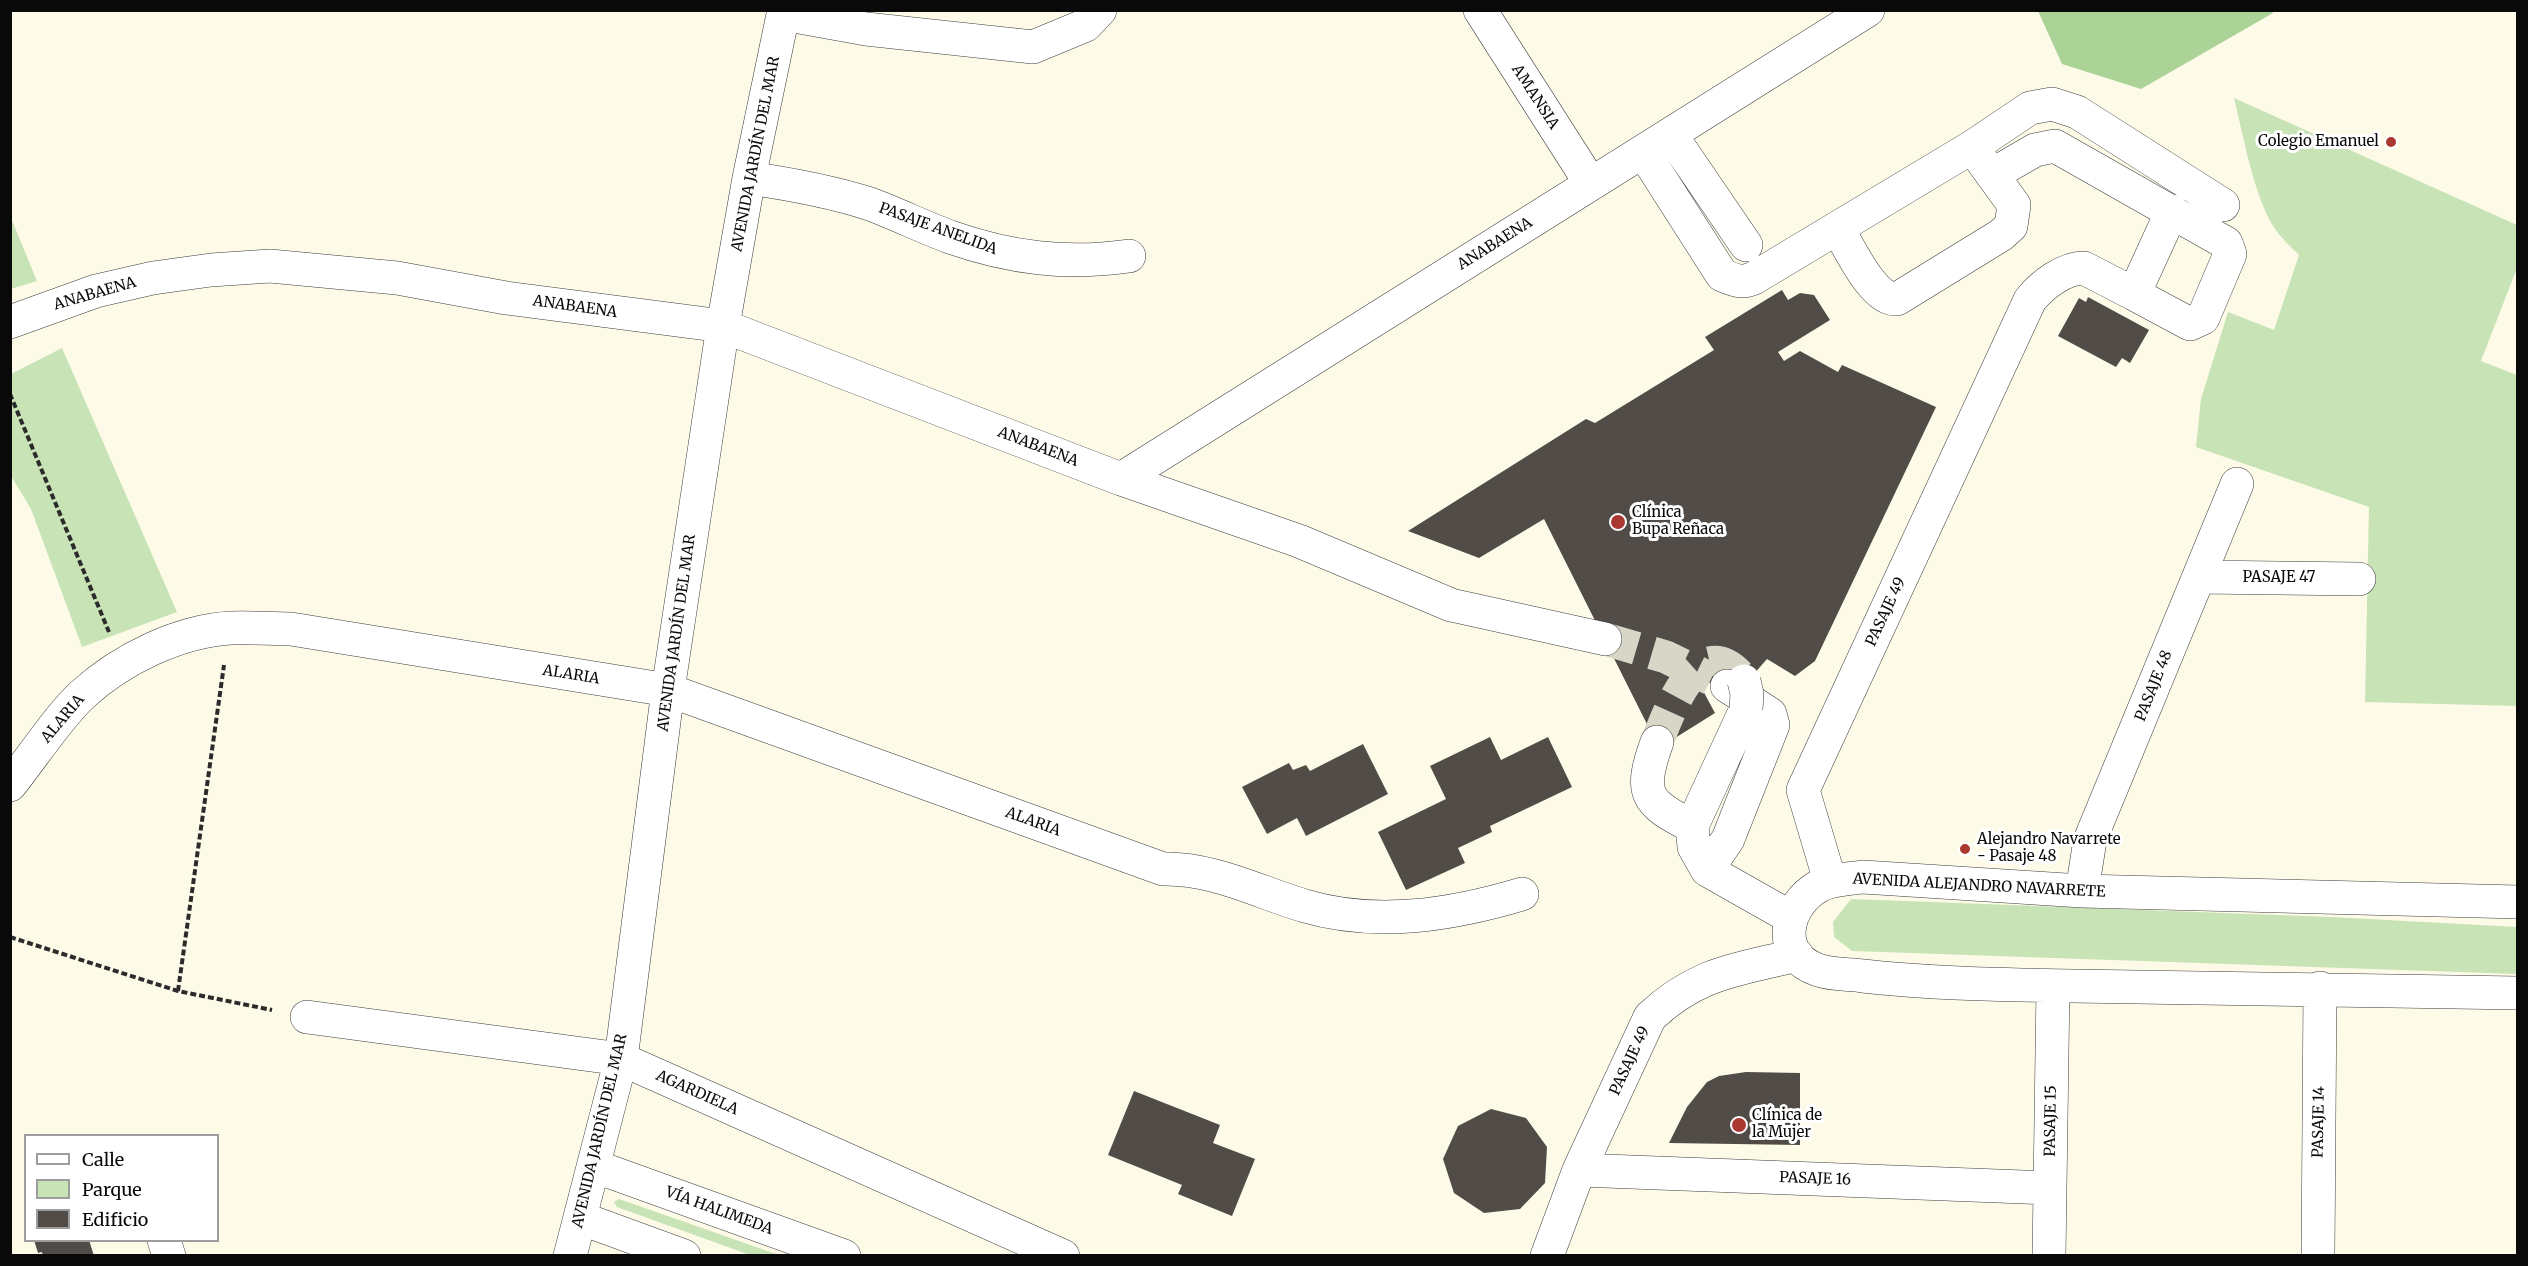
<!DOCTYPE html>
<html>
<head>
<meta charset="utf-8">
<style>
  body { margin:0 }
  #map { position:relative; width:2528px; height:1266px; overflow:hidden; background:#fdfbe8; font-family:Merriweather,serif }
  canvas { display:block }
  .frame { position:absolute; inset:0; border:12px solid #090909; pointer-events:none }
  .legend { position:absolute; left:24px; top:1134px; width:195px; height:108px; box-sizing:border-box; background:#fff; border:2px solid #9d9d9d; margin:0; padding:8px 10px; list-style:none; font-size:18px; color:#090909 }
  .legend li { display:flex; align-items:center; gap:12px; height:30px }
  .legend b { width:30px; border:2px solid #9d9d9d }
</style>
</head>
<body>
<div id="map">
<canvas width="2528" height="1266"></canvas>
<div class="frame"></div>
<ul class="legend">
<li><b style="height:8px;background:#fff"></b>Calle</li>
<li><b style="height:16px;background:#c8e3b6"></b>Parque</li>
<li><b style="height:16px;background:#514c47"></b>Edificio</li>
</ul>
</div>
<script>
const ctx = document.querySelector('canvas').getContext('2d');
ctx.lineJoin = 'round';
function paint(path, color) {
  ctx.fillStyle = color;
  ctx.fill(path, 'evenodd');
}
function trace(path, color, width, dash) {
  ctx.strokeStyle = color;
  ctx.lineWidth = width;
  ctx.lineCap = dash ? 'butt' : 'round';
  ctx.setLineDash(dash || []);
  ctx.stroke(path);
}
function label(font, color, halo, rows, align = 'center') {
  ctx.font = font + ' Merriweather,serif';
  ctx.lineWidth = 6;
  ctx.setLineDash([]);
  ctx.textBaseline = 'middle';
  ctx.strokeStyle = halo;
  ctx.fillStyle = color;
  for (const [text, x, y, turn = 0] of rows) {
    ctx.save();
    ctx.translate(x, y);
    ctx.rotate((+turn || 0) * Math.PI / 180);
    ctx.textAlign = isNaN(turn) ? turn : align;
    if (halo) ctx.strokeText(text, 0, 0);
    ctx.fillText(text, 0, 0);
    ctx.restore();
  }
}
paint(new Path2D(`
  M 2234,98 L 2517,225 L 2517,268 L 2481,361 L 2517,375 L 2517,706 L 2365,702 L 2369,507 L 2196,447 L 2201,399 L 2228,312 L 2274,330 L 2299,255 C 2288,244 2276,233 2269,219 C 2251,182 2244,138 2234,98 Z
  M 11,218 L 37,281 L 11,289 L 10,289 Z
  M 62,348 L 177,612 L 82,647 L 31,509 L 11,476 L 11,374 Z
  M 1851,899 L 2331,917 L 2517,927 L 2517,974 L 1852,951 L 1834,937 L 1833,922 Z
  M 619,1199 L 622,1200 L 779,1255 L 750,1255 L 617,1207 L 614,1202 Z`), '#c8e3b6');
paint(new Path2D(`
  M 2272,11 L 2273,13 L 2141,89 L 2062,64 L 2038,11 Z`), '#abd297');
paint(new Path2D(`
  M 1782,290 L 1788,300 L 1800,293 L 1814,295 L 1830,320 L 1778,352 L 1784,361 L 1800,351 L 1838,372 L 1842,365 L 1936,407 L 1815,661 L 1795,676 L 1767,659 L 1753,675 L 1727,686 L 1711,682 L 1701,687 L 1715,713 L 1659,748 L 1544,519 L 1479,558 L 1408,531 L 1586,419 L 1595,423 L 1714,350 L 1705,337 Z
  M 2088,297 L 2149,330 L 2130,363 L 2122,358 L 2116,367 L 2058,336 L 2079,298 L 2086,302 Z
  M 1490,737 L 1501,760 L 1548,737 L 1572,787 L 1490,826 L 1492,832 L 1458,848 L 1465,863 L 1406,890 L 1378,832 L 1446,799 L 1430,766 Z
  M 1363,744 L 1388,794 L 1306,836 L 1297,818 L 1267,834 L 1242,787 L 1289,763 L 1293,770 L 1306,765 L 1310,771 Z
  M 1746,1072 L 1800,1073 L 1800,1145 L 1669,1143 L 1687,1107 L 1707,1082 L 1719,1076 Z
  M 1134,1091 L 1220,1125 L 1213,1143 L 1255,1159 L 1232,1216 L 1178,1194 L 1182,1185 L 1108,1155 Z
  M 1491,1109 L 1526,1118 L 1547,1147 L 1545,1183 L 1520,1209 L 1484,1213 L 1454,1193 L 1443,1159 L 1458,1126 Z
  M 34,1240 L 89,1240 L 94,1256 L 43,1256 L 42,1252 L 38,1253 Z`), '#514c47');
trace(new Path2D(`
  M 1605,639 L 1666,657 L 1711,679
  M 1657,742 C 1670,709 1700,625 1744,681`), '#d8d7c7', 33, [33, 16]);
const minor = new Path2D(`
  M 1480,10 L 1591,184
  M 783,14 L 866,29 L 1033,47 L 1086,25 L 1100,10
  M 1671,135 L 1746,245
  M 1644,153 L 1722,275 C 1734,280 1742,284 1754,278 L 1972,147 L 2030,108 L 2052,104 L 2077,112 L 2223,205
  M 1992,175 L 2035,150 L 2055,146 L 2226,243 L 2230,254 L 2203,318 L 2190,324 L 2134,294
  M 749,178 C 790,184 830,191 870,204 C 897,214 923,227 950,237 C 1010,258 1066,265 1129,256
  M 1838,229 C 1849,247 1874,302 1897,299 L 2001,235 L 2011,226 L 2014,205 L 1980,158
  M 10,322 L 96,291 L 153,278 L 211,270 L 270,266 L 397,278 L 506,298 L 723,326 L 1121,479 L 1299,541 L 1451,605 L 1605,639
  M 1121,479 L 1868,10
  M 2199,577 L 2359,579
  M 1746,709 L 1692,826 L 1694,847 L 1707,870 L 1790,917
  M 1657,742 C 1639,792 1644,803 1692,826
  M 10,785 C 31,759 59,716 82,695 C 121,659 179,631 231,628 C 251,627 271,629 291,629 L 668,690 L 1163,869 C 1213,868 1258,892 1305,906 C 1376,927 1452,915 1522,894
  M 1707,870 L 1728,839 L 1773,725 L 1770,714 L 1727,686
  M 1830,881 L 1803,790 L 2030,300 C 2042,285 2064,268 2084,268 L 2134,294 L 2172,211
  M 2082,891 L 2090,840 L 2237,484
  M 2518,902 L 2082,891 L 1863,877 C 1848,879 1832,879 1819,886 C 1785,905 1774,955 1818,970 C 1832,975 1849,974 1863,976 C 1916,982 1969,984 2022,985 C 2187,989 2352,989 2518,993
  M 307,1017 L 621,1059 L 1063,1256
  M 594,1166 L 844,1256
  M 1579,1170 L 2050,1188
  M 580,1218 L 684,1256
  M 164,1240 L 169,1256
  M 570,1256 L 621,1059 L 668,690 L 723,326 L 749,178 L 784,10
  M 1547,1256 L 1579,1170 L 1650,1017 C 1698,972 1737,970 1797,955
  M 2049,1256 L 2053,986
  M 2318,1256 L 2320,988`);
trace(minor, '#3c3c3c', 34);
trace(new Path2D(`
  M 10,394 L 109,632
  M 10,937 L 178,991 L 272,1010
  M 178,991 L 224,665`), '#2b2b2b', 4, [6, 3]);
trace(minor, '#fff', 33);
const minorBridge = new Path2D(`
  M 1744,681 L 1747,694 L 1746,709`);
trace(minorBridge, '#3c3c3c', 34, []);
trace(minorBridge, '#fff', 33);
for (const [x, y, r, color] of [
  [2391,142,6,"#aa3830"],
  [1618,522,8,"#aa3830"],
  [1965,849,6,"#aa3830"],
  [1739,1125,8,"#aa3830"]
]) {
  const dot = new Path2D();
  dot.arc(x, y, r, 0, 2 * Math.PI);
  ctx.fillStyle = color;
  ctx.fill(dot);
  trace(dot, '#fff', 2);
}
label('15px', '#090909', '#fff', [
  ["AMANSIA",1535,97,57],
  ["AVENIDA JARDÍN DEL MAR",756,154,-79],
  ["PASAJE ANELIDA",938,229,20],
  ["ANABAENA",1495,244,-32],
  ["ANABAENA",95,294,-16],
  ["ANABAENA",575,307,8],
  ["ANABAENA",1038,447,21],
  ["PASAJE 47",2279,578],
  ["PASAJE 49",1886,612,-65],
  ["AVENIDA JARDÍN DEL MAR",677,633,-82],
  ["ALARIA",571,675,9],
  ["PASAJE 48",2154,686,-68],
  ["ALARIA",63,719,-50],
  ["ALARIA",1033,822,20],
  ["AVENIDA ALEJANDRO NAVARRETE",1979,886,3],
  ["PASAJE 49",1630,1061,-65],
  ["AGARDIELA",697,1093,24],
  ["PASAJE 15",2051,1121,-89],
  ["PASAJE 14",2319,1122,-89],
  ["AVENIDA JARDÍN DEL MAR",600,1131,-77],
  ["PASAJE 16",1815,1179,2],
  ["VÍA HALIMEDA",719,1211,20]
]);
label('15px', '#090909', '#fff', [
  ["Colegio Emanuel",2379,142,"right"],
  ["Clínica",1632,513],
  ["Bupa Reñaca",1632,530],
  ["Alejandro Navarrete",1977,840],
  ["- Pasaje 48",1977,857],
  ["Clínica de",1752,1116],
  ["la Mujer",1752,1133]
], 'left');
</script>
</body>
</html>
